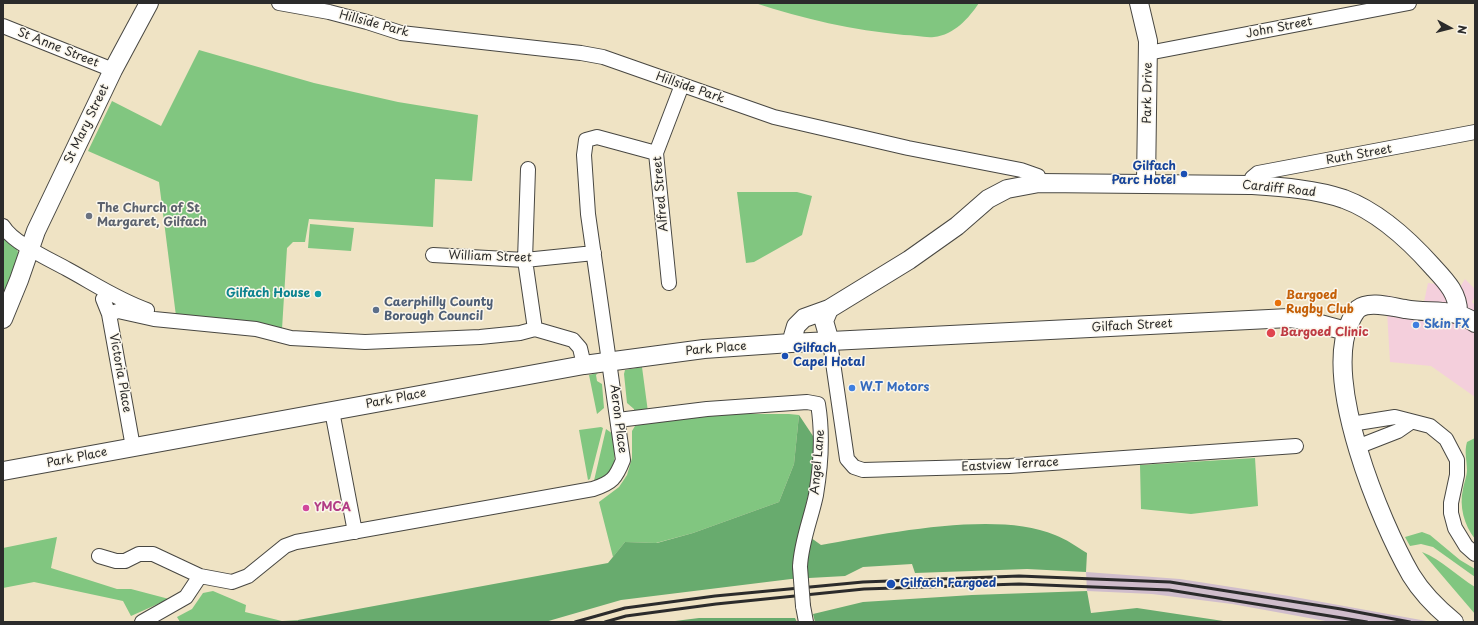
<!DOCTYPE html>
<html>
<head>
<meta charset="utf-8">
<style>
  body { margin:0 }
  #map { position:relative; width:1478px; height:625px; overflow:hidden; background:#efe3c4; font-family:"Playpen Sans",sans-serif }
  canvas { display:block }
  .frame { position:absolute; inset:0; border:4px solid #2b2b2b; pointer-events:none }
  .north { position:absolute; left:1430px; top:8px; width:40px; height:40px; -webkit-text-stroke:3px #fbf7ec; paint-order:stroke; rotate:97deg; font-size:11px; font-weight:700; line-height:16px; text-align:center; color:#2b2b2b }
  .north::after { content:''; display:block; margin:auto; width:14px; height:18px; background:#2b2b2b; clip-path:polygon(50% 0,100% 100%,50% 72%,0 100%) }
</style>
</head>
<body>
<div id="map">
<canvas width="1478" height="625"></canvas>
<div class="frame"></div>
<div class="north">N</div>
</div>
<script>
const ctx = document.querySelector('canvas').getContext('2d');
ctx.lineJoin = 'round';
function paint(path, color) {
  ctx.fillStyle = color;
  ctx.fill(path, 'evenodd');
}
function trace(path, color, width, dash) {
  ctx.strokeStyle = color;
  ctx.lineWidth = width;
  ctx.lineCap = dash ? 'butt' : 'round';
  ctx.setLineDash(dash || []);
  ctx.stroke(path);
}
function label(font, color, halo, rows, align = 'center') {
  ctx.font = font + ' "Playpen Sans",sans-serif';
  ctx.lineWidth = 3;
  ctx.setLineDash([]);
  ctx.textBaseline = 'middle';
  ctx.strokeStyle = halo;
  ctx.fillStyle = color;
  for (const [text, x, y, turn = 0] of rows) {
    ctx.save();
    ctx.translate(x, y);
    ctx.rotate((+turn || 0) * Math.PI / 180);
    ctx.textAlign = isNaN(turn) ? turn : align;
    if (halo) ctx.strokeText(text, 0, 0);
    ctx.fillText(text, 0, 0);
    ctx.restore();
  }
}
paint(new Path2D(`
  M 1465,279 L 1475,289 L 1475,296 L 1472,302 L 1475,305 L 1475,397 L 1431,366 L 1390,362 L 1386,295 L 1407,301 L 1424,302 L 1428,283 L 1460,287 Z`), '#f4cfdc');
paint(new Path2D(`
  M 1086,572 L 1180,579 L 1289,596 L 1432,622 L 1331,622 L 1232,604 L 1152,594 L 1087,591 Z`), '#d0bdcc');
paint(new Path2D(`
  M 755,3 L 979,3 C 969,18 954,35 934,37 C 925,38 914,35 904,35 C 853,30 803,19 755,3 Z
  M 199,50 L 314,83 L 398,102 L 478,115 L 472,181 L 435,179 L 433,227 L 309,219 L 305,242 L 293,242 L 287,248 L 282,329 L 176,316 L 159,182 L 88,151 L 112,101 L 161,126 Z
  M 737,192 L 797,192 L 812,196 L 802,235 L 754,262 L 746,263 Z
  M 310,224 L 354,228 L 351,251 L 308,248 Z
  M 3,238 L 17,249 L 21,263 L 3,306 Z
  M 642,367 L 648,412 L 634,413 L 634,409 L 627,403 L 624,374 L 625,370 Z
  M 598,373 L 596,375 L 597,381 L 602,384 L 604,408 L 597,414 L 589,375 Z
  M 708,414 L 789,414 L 799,415 L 794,464 L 779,502 L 693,533 L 656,543 L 625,542 L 613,557 L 599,502 L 619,487 L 627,475 L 632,458 L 632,431 L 635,426 L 651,421 Z
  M 601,427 L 603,428 L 590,479 L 588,480 L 579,430 Z
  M 606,429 L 613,434 C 616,460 618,471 593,485 Z
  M 1475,438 L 1475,539 C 1464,525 1459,506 1463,489 C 1464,483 1467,476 1467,470 C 1467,460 1464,452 1467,442 Z
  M 1255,458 L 1258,506 L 1191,514 L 1141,509 L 1140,465 Z
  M 1422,532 L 1430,535 L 1460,560 L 1475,569 L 1475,577 L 1433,547 L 1421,544 L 1410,546 L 1405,537 Z
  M 57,537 L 51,568 L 117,589 L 131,589 L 169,599 L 131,616 L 123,601 L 34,582 L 3,588 L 3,548 Z
  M 1422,552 C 1442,560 1457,576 1475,587 L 1475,614 Z
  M 213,591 L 246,605 L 245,612 L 282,621 L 298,620 L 297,622 L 180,622 L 177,617 L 192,609 L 203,593 Z`), '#81c680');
paint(new Path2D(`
  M 799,415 L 815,439 L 813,474 L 800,530 L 821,545 C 884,534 996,510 1055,535 C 1066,539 1077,547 1087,553 L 1086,572 L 1027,569 L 915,573 L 912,564 L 863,567 L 845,576 L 791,579 L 621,600 L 545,622 L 297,622 L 298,620 L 608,563 L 625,542 L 657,543 L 693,533 L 779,502 L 794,464 Z
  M 1087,591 L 1091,613 L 1137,608 L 1230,622 L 815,622 L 813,614 L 863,602 L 972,595 Z
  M 699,618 L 795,618 L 797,622 L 667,622 Z`), '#68ab6e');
const minor = new Path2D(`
  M 279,3 L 329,12 L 367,22 L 401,33 L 581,53 L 603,57 L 774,117 L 908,148 L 1021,170 L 1038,176 L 1039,183
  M 3,26 L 113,70
  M 1148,53 L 1409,3
  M 528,169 L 525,260 L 535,329
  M 1251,185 L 1252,178 L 1258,173 L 1475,132
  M 3,226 C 13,243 49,259 67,269 C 93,283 118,300 147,310
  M 433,255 L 525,260 L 594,253
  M 669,283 L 656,153 L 682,85
  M 103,299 L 109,314 L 133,447
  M 109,314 L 118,311 L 154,319 L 256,329 L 291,338 L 365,342 L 480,337 L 520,333 L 535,329 L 573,340 L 580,348 L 584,365
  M 830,342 L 847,459 L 854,467 L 863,470 L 1009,466 L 1296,446
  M 332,411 L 355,532
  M 618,420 L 707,409 L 807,402 L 818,404 C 823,434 821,465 816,495 C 811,519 801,542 800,567
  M 1351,424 L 1395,417 L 1430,426 L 1446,439 L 1457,460 L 1457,475 L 1451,503 L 1451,513 L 1455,528 L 1466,546 L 1475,554
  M 1357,447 L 1398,431 L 1411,422
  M 99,556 L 116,561 L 125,561 L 139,554 L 153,554 L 200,576 L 232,582 L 248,576 L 285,546 L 296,542 L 593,489 C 612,483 616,478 623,460 L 588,214 L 584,155 L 586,140 L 597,137 L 656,153
  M 803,606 L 806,622
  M 142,622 L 186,597 L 200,576`);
const tertiary = new Path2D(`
  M 1139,3 L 1148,41 L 1146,183
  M 829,309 L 824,321 L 830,342
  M 3,319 L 19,280 L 36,231 L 113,70 L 149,3
  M 791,343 L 796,326 L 804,318 L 829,309 L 909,260 L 957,226 L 988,199 L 1007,189 L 1039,183 L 1251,185 C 1282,187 1315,189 1344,199 C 1379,212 1409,240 1433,267 C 1446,281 1459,294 1458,314
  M 3,471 L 584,365 L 704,349 L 791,343 L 1289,318 L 1305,320 L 1346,331
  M 1454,622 C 1438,609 1422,593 1411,575 C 1380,521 1322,381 1350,322 C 1352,318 1354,313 1358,309 C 1369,300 1392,307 1405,309 C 1429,314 1455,307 1475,323`);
trace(minor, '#484742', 16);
trace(tertiary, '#484742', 20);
trace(minor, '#fff', 14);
trace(tertiary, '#fff', 18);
trace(new Path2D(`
  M 575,622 L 625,608 L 715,596 L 863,582 L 1019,576 L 1170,582 L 1341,609 L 1410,622
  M 605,622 L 626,616 L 716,604 L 864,589 L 1019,584 L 1169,590 L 1367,622`), '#2b2b2b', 3);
const minorBridge = new Path2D(`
  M 800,567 L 803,606`);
trace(minorBridge, '#484742', 16, []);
trace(minorBridge, '#fff', 14);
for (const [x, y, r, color] of [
  [1184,174,4,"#1a4fb4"],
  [89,216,4,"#6b7280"],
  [318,294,4,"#0f9aa8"],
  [1278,303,4,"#e8710a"],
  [376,310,4,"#5c6f8a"],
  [1416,325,4,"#3f7fe0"],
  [1271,333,5,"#e0444e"],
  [785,356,4,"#1a4fb4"],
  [852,388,4,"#3f7fe0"],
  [306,508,4,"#d1479c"],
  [891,584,5,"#1a4fb4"]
]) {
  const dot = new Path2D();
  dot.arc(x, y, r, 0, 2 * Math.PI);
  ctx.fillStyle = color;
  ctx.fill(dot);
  trace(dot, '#fbf7ec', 1.5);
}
label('12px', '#2b2b2b', '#fbf7ec', [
  ["Hillside Park",374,24,15],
  ["John Street",1279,28,-11],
  ["St Anne Street",58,48,22],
  ["Hillside Park",690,88,19],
  ["Park Drive",1148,93,-89],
  ["St Mary Street",87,124,-64],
  ["Ruth Street",1359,155,-10],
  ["Cardiff Road",1279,189,6],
  ["Alfred Street",661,194,-95],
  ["William Street",490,257,2],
  ["Gilfach Street",1132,326,-3],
  ["Park Place",716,349,-5],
  ["Victoria Place",120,373,80],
  ["Park Place",396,399,-11],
  ["Aeron Place",618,419,83],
  ["Park Place",77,458,-11],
  ["Angel Lane",818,462,-85],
  ["Eastview Terrace",1010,465,-3]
]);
label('bold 12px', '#164399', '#fbf7ec', [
  ["Gilfach",1176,167,"right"],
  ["Parc Hotel",1176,181,"right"],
  ["Gilfach",793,349],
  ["Capel Hotal",793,363],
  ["Gilfach Fargoed",900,584]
], 'left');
label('bold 12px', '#5b616d', '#fbf7ec', [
  ["The Church of St",97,209],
  ["Margaret, Gilfach",97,223]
], 'left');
label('bold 12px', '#0d838f', '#fbf7ec', [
  ["Gilfach House",310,294]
], 'right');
label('bold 12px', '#c56008', '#fbf7ec', [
  ["Bargoed",1286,296],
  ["Rugby Club",1286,310]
], 'left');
label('bold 12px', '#4e5e75', '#fbf7ec', [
  ["Caerphilly County",384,303],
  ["Borough Council",384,317]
], 'left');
label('bold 12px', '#366cbe', '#fbf7ec', [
  ["Skin FX",1424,325],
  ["W.T Motors",860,388]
], 'left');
label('bold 12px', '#be3a42', '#fbf7ec', [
  ["Bargoed Clinic",1280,333]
], 'left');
label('bold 12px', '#b23c85', '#fbf7ec', [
  ["YMCA",314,508]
], 'left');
</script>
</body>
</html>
